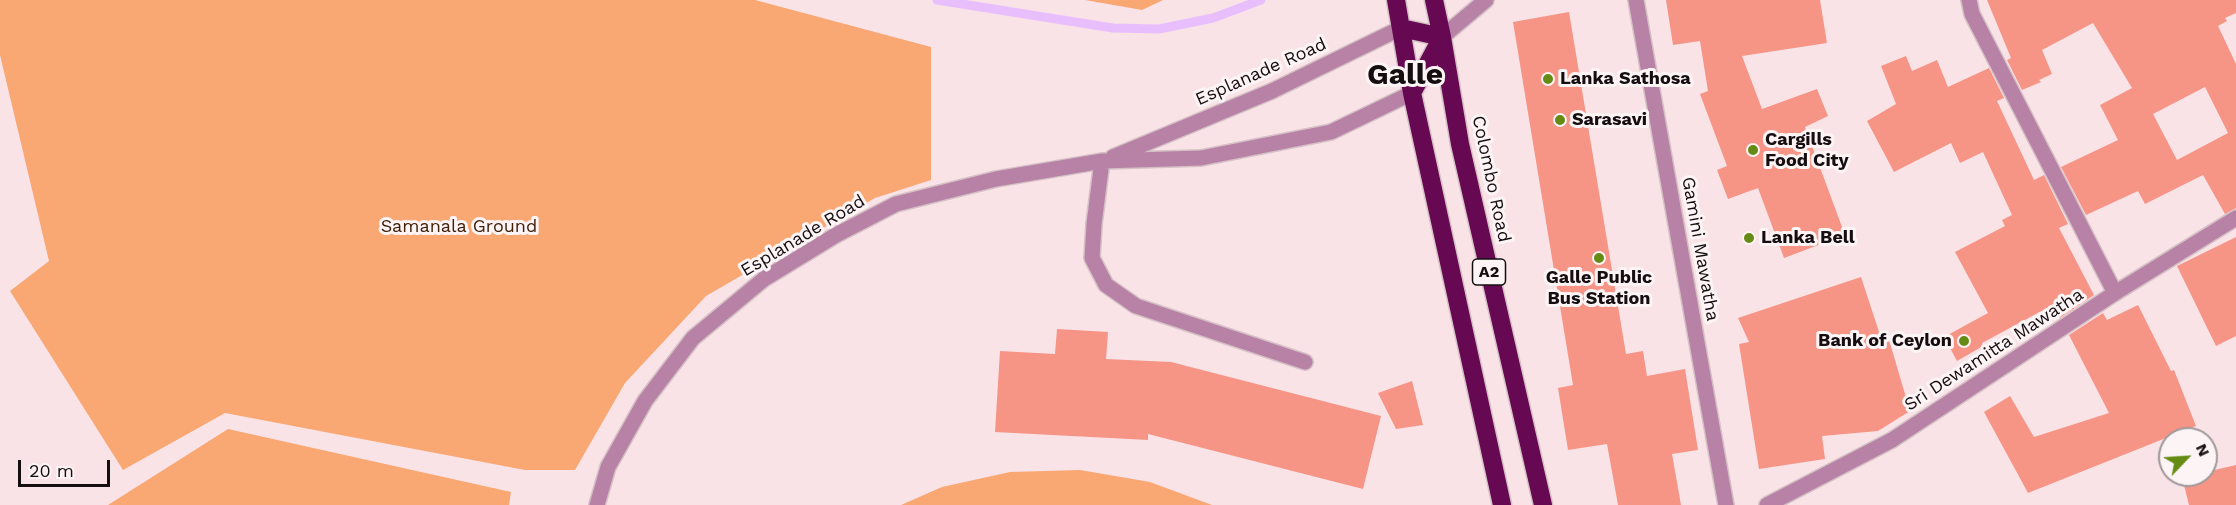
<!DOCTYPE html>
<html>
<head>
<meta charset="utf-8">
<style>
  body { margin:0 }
  #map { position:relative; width:2236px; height:505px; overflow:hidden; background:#f9e3e7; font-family:"Work Sans",sans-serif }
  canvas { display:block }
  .north { position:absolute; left:2158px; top:427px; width:60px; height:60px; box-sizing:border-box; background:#fdf4f6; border:2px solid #a0989a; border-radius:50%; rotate:65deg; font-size:16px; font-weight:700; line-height:24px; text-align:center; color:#150e10 }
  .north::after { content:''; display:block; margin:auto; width:21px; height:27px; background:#668b14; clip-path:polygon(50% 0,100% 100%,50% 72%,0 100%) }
  .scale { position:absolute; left:18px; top:460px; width:92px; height:27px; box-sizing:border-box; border:3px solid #150e10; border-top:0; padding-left:8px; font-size:18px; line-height:21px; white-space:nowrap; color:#150e10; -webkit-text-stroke:4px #fdf4f6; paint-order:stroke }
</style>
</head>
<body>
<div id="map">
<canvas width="2236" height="505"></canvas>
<div class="north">N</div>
<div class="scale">20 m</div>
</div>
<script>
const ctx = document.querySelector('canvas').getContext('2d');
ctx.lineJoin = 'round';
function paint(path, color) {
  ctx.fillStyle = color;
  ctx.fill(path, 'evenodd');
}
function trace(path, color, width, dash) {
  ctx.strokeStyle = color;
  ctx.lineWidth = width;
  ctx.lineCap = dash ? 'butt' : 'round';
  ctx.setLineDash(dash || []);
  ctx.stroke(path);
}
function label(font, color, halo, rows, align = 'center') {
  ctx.font = font + ' "Work Sans",sans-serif';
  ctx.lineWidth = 6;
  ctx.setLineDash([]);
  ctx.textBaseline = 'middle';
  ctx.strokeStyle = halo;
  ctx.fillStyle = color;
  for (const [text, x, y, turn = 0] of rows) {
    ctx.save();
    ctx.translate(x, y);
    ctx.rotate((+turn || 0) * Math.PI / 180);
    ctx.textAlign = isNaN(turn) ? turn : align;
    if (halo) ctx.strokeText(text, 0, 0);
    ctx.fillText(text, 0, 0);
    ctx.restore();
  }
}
paint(new Path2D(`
  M 0,0 L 755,0 L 931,47 L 931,180 L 875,198 L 706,296 L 625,383 L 575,470 L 525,470 L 225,413 L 123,470 L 10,291 L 49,261 L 0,55 Z
  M 1085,0 L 1163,0 L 1142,10 Z
  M 228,429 L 511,492 L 509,505 L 108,505 Z
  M 1080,470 L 1150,482 L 1212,505 L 901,505 L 942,487 L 1010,472 Z`), '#f9a773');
trace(new Path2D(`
  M 937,0 L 1113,28 L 1159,29 L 1213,18 L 1261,0`), '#e9befd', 9);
paint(new Path2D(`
  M 1666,0 L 1820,0 L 1827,43 L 1742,56 L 1762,109 L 1817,89 L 1828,116 L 1805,127 L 1845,235 L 1784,258 L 1758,188 L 1728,199 L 1717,170 L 1727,166 L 1700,94 L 1708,91 L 1700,41 L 1673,45 Z
  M 1987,0 L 2236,0 L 2236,13 L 2225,18 L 2227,21 L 2218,26 L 2236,64 L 2236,208 L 2225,214 L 2203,175 L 2145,204 L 2138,191 L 2086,215 L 2061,167 L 2118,140 L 2100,105 L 2132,88 L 2093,23 L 2042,50 L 2052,74 L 2039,80 L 2041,82 L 2022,90 L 2007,60 L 2011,58 ZM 2205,87 L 2228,133 L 2177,160 L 2153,114 Z
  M 1569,12 L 1626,354 L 1643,351 L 1647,376 L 1685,369 L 1698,450 L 1672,454 L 1681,505 L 1618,505 L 1607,444 L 1568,450 L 1558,388 L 1573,385 L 1513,22 Z
  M 1906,56 L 1912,71 L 1937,60 L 1948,87 L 1989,68 L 2004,98 L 1997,101 L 2034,180 L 2044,175 L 2068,224 L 2059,228 L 2094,295 L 2060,318 L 2056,311 L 2051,314 L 2047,308 L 1982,343 L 1983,346 L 1957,361 L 1944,337 L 1988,313 L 1955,252 L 2005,226 L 2002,220 L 2012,215 L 1983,152 L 1960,163 L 1951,143 L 1894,172 L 1867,121 L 1896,104 L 1881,66 Z
  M 2236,237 L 2236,336 L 2216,346 L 2177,266 Z
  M 1861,277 L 1880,335 L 1887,333 L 1910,411 L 1878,431 L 1822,436 L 1825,459 L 1759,469 L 1739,344 L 1749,342 L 1738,318 Z
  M 2138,305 L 2171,371 L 2174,370 L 2196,426 L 2028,493 L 1984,412 L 2010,396 L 2034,437 L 2109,413 L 2069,335 L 2103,313 L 2107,320 Z
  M 1057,329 L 1108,332 L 1106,359 L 1171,362 L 1381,416 L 1363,489 L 1148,434 L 1148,440 L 995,432 L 1000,351 L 1055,354 Z
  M 1412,381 L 1423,425 L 1396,429 L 1378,393 Z
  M 2236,465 L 2236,505 L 2189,505 L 2182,477 L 2206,475 L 2206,472 Z`), '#f69486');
const minor = new Path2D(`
  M 1636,0 L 1726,505
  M 1969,0 L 1972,14 L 2115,293
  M 1442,37 L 1486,0
  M 1113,157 L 1272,91 L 1401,28
  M 1102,161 L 1094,224 L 1092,258 L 1106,285 L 1136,306 L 1305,362
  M 597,505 L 608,467 L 645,401 L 693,338 L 764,279 L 836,235 L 896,204 L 996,179 L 1102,161 L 1201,158 L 1331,132 L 1412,93
  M 1767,505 L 1892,440 L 2115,293 L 2236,218`);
const highway = new Path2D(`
  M 1396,0 L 1412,93 L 1502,505
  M 1434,0 L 1442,37 L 1460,144 L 1543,505
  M 1401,28 L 1442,37
  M 1412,93 L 1442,37`);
trace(minor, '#d5c1c5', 18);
trace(highway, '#d5c1c5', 21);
trace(minor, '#b882a6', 15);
trace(highway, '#670952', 18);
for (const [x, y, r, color] of [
  [1548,79,6,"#668b14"],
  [1560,120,6,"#668b14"],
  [1753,150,6,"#668b14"],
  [1749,238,6,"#668b14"],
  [1599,258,6,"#668b14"],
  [1964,341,6,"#668b14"]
]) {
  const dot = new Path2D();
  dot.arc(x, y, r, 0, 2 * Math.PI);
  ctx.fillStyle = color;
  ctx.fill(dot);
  trace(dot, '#fdf4f6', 2);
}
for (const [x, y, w] of [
  [1489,272,33]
]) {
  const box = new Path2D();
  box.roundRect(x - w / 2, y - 13, w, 26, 4.5);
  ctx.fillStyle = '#fdf4f6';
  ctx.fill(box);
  trace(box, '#150e10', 1.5);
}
label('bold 16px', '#150e10', null, [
  ["A2",1489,272]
]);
label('18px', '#150e10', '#fdf4f6', [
  ["Esplanade Road",1261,72,-24],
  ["Colombo Road",1491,179,78],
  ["Esplanade Road",803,236,-31],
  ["Gamini Mawatha",1700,249,80],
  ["Sri Dewamitta Mawatha",1994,350,-33]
]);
label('bold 18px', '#150e10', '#fdf4f6', [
  ["Lanka Sathosa",1560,79],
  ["Sarasavi",1572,120],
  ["Cargills",1765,140],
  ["Food City",1765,161],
  ["Lanka Bell",1761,238],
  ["Galle Public",1599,278,"center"],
  ["Bus Station",1599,299,"center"],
  ["Bank of Ceylon",1952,341,"right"]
], 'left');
label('18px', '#412109', '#fdf4f6', [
  ["Samanala Ground",459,227]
]);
label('bold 30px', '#150e10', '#fdf4f6', [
  ["Galle",1405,75]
]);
</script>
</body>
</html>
